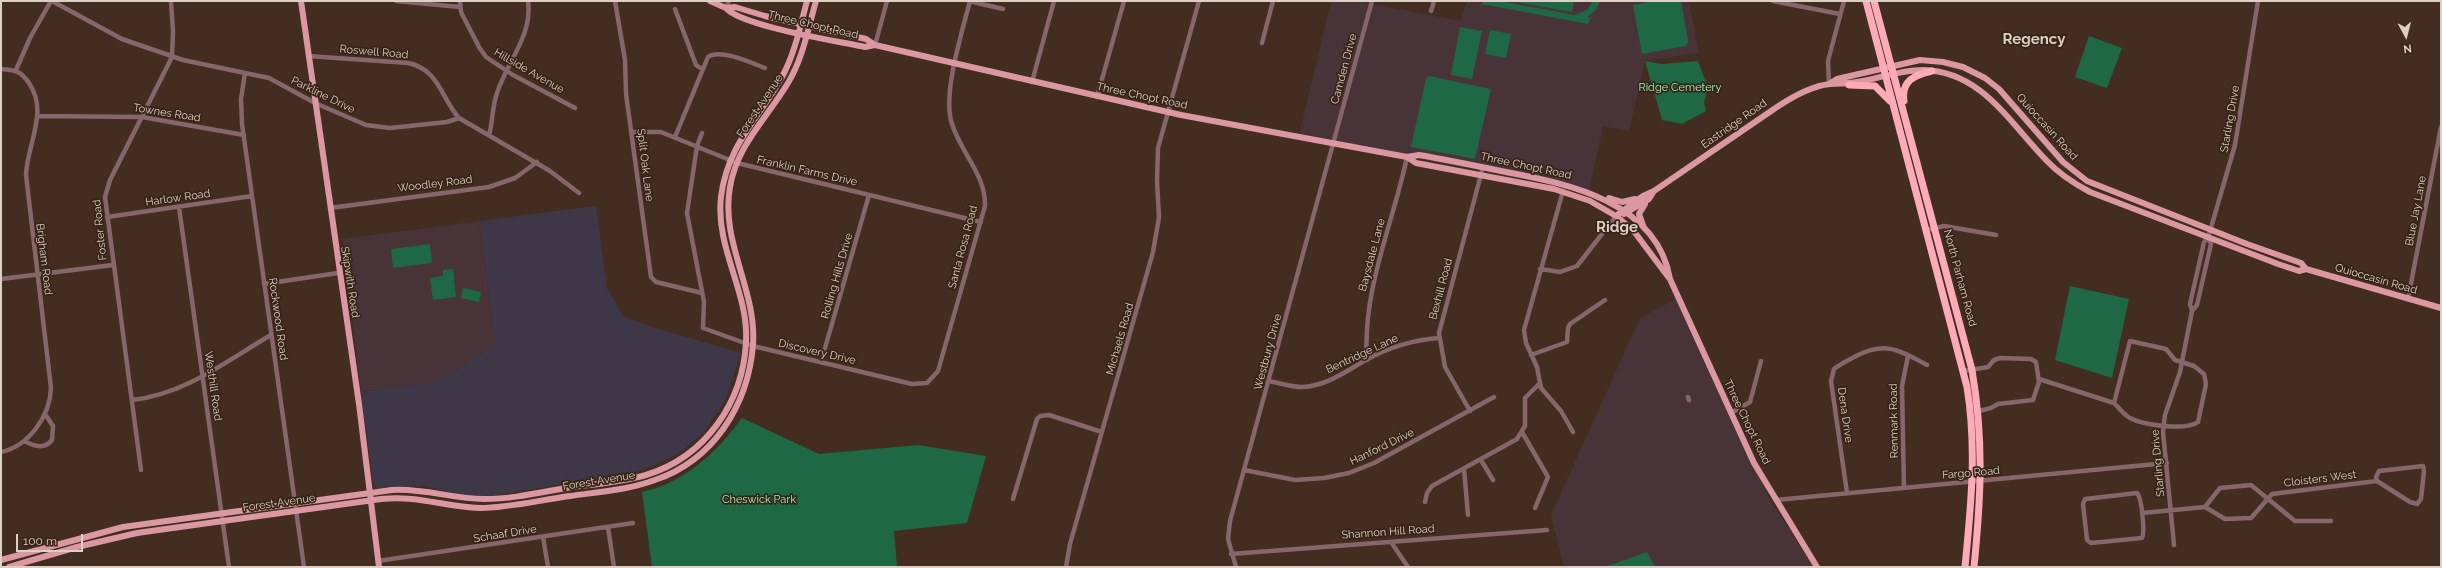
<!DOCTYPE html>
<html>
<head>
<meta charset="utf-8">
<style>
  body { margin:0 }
  #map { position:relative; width:2442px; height:568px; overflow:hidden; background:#422d20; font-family:Raleway,sans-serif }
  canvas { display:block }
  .frame { position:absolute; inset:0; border:2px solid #dccfc6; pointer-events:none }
  .north { position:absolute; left:2386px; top:16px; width:40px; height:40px; -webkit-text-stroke:3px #382416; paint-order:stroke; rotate:173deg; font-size:11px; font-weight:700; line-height:16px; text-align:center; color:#dccfc6 }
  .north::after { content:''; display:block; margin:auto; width:14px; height:18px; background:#dccfc6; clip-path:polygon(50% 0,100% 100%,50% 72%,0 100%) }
  .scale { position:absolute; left:16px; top:534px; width:67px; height:18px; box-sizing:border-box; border:2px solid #dccfc6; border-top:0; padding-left:5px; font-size:12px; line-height:14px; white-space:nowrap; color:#dccfc6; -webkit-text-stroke:3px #382416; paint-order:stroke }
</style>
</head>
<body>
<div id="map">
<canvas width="2442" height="568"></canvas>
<div class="frame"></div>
<div class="north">N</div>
<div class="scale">100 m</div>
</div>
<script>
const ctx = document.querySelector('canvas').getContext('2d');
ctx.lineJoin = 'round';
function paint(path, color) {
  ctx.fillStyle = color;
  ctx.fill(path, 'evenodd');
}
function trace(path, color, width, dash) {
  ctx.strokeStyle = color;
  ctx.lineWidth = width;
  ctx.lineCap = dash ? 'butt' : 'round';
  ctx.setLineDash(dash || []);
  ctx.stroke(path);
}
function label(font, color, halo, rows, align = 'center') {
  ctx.font = font + ' Raleway,sans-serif';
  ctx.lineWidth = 3.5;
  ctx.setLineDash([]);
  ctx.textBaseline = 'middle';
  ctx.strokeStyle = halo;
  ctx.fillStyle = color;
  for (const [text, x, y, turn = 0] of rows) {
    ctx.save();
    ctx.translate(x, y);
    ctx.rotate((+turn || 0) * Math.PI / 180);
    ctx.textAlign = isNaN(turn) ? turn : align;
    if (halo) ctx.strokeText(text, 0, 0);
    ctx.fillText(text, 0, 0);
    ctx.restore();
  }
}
paint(new Path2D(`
  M 1331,1 L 1358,1 L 1460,21 L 1467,1 L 1689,1 L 1699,53 L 1645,61 L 1629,131 L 1603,126 L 1588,195 L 1557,185 L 1299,136 Z
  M 479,221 L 496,344 L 444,378 L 427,383 L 361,392 L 343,239 Z
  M 1678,298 L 1768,496 L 1813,567 L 1564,567 L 1551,515 L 1640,318 Z`), '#483438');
paint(new Path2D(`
  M 596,206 L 607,288 L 623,316 L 649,326 L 741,353 L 725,402 L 703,433 L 681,452 L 655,465 L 632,473 L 490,496 L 459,495 L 425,486 L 374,488 L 361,392 L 427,383 L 444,378 L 496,344 L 479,221 Z`), '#3e3747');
paint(new Path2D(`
  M 1483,1 L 1501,1 L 1574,15 L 1587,10 L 1593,1 L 1600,1 L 1596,10 L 1587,17 L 1590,18 L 1588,24 L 1482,4 Z
  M 1510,1 L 1574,1 L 1572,12 Z
  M 1654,1 L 1681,1 L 1688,42 L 1686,46 L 1642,54 L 1633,5 Z
  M 1460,27 L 1482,31 L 1472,79 L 1451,75 Z
  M 1490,30 L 1511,34 L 1506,58 L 1485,54 Z
  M 2089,36 L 2122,48 L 2107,88 L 2075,77 Z
  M 1645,61 L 1662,64 L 1698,61 L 1708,88 L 1704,102 L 1706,111 L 1682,124 L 1662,120 Z
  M 1429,76 L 1491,89 L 1475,159 L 1411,147 L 1426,78 Z
  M 430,244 L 432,263 L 393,268 L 391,249 Z
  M 453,269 L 456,297 L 433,300 L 430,278 L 443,276 L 443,270 Z
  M 2070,286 L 2129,299 L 2112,378 L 2055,360 Z
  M 463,288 L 481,292 L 479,302 L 461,298 Z
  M 742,418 L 819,454 L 918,445 L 986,456 L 967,523 L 894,531 L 897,567 L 652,567 L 642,492 C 684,483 717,452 742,418 Z
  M 1647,552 L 1655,567 L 1605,567 Z`), '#1f6845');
trace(new Path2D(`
  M 52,1 L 122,39 L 183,60 L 269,78 L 315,103 L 366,125 L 390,128 L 447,122 L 459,118 L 550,171 L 579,193
  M 396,1 L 460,7
  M 460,1 L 461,12 L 479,47 L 486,57 L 513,75 L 575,108
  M 615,1 L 625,60 L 626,94 L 651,277 L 656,282 L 702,293
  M 969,1 L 1003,9
  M 1773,1 L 1840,14
  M 726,8 L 729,1
  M 675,9 L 696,65 L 702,69
  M 1431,11 L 1434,1
  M 1262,43 L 1273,1
  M 875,45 L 887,1
  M 308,56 L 408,63 C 439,69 441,98 459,118
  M 1,69 C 15,70 21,71 29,83 C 49,112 27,144 26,175 L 51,388 C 50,416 29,446 1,452
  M 16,70 L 30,38 L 51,1
  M 245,73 L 241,99 L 242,124 L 304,567
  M 1032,82 L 1054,1
  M 1829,84 L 1828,61 L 1844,1
  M 1097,97 L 1124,1
  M 38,116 L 142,117 L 244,135
  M 632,132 L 661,132 L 737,163 L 981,222
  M 702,133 L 697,146 L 687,213 L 704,302 L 703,328 L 753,346 L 912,384 L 927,383 L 938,371 L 985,206 C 986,175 961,153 952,124 C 942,94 962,33 970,1
  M 489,135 C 493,121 492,107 497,93 C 507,62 533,35 528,1
  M 675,137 L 708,57 C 720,48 752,63 765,68
  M 1563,191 L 1524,330 L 1526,343 L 1537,367 L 1541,388 L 1561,411 L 1573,432
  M 179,207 L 229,567
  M 330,208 L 489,187 L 515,178 L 537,162
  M 107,217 L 252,196
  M 1927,230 L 1944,226 L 1996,235
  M 1540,269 L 1560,272 L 1577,266 L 1616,216
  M 1,279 L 113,265
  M 264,284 L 338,273
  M 2408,299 L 2441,127
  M 2192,311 L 2190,304 L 2204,242 L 2208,238 L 2235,145 L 2258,1
  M 2130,341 L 2166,349 L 2175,360 L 2194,366 L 2204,374 L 2206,384 L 2198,422 C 2186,431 2143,425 2130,418 C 2124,415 2119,408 2114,403 Z
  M 1531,355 L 1567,342 L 1568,328 L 1570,324 L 1605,300
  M 1367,360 C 1362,290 1393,224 1407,157
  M 821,362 L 869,195
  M 1964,371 L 1988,367 L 1994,360 L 2000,358 L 2031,359 L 2036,362 L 2039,382 L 2033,400 L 1998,404 L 1991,408 L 1979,411
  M 2039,379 L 2114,403
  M 1269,381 C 1280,383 1291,387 1302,387 C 1327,386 1346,371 1366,360 C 1389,347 1413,340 1439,338
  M 1688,397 L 1689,400
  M 132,400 C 186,394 226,361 271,335
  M 1470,411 L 1445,367 L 1439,333 L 1483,167
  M 1731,413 L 1750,402 L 1761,361
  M 1522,432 L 1548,477 L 1535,508
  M 24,441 C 34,446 44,450 52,440 L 53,426 L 45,414
  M 1481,460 L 1493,480
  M 2423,466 L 2424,471 L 2421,499 L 2417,504 L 2410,502 L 2377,481 L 2376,477 L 2379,471 Z
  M 1464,469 L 1468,515
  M 141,470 L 105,197 L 110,180 L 172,57 L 173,32 L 171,1
  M 1244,470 L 1295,480 L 1324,478 L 1349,473 L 1374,463 L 1494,397
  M 1904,488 L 1902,386 L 1908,356
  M 1847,493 L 1831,381 L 1834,369 C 1840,364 1849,360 1856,356 C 1886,341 1899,350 1927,365
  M 2137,493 C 2142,498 2145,532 2142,538 L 2091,543 L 2087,540 L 2083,504 L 2085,499 Z
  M 1013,499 L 1037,419 L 1040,416 L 1049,415 L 1102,432
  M 1776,500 L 2167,463
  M 1425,502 L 1427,493 L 1432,486 L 1517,439 L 1525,426 L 1525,398 L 1540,383
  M 2205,507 L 2220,488 L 2251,485 L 2295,521 L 2331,521
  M 2142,513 L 2205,507 L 2225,519 L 2251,518 L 2272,494 L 2377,481
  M 608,527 L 614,567
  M 543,537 L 548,567
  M 1391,542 L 1408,567
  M 2174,545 L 2163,432 L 2165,415 L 2180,372 L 2192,311 L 2197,305 L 2211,244 L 2208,238
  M 1231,554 L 1547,530
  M 378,561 L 633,523
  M 1066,567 L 1070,544 L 1153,252 L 1159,217 L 1157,181 L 1158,148 L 1199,1
  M 1236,567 L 1228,539 L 1230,521 L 1372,1`), '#87666b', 4.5);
trace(new Path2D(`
  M 301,1 L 359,404 L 379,567
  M 710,1 L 726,8 L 735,7 L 765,16 L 866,39 L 875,45 L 1181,115 L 1407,157 L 1419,155 C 1448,160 1477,166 1506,172 C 1569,184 1657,202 1670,279 L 1754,463 L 1817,567
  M 726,8 C 741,26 837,41 865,47 L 875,45
  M 1829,84 L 1837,79 L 1920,60 L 1943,62 L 1963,67 L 1985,78 L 1999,89 L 2063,162 L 2087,181 L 2247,244 L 2301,263 L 2306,269 L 2441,308
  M 1407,157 L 1416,163 L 1554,189 L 1590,201 L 1616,216 L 1633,230 L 1669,278
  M 1609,198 L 1622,202 L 1635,199
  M 1624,214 L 1649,199 L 1654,191
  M 1616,216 L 1643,196 L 1654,191 L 1777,107 C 1792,97 1811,86 1830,84 C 1841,83 1851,84 1863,81 C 1882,77 1903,70 1923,70 C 1981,71 2009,122 2046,160 C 2059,174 2073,183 2090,192 L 2278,264 L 2299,271 L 2306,269
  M 1644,228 L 1639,214 L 1645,204
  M 1,560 L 123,527 L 392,490 C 424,488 453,499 484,499 C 513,499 542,492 571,487 C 596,484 622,482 646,475 C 705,457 743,403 746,342 C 749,292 715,248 721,197 C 727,146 758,119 782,77 C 795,53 800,27 807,1
  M 9,567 L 77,547 L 137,533 L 381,499 C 419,495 444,507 480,508 C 509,508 540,500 570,496 C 598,492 628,490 655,480 C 714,460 748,405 753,345 C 757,290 720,242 730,187 C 737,145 767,118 788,83 C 803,58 808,29 816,1`), '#db98a2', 6);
trace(new Path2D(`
  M 1866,1 L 1967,387 C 1977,449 1971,505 1965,567
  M 1874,1 L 1972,370 C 1984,440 1981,497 1974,567
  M 1849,85 L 1875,86 L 1890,101
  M 1904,101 C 1901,81 1914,75 1932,71`), '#fcabb7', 7);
label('11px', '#dccfc6', '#382416', [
  ["Three Chopt Road",813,25,13],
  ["Roswell Road",374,52,5],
  ["Camden Drive",1344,69,-75],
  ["Hillside Avenue",529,71,30],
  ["Parkline Drive",323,95,26],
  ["Three Chopt Road",1142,96,12],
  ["Forest Avenue",760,106,-56],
  ["Townes Road",167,113,9],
  ["Starling Drive",2230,119,-80],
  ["Eastridge Road",1734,124,-35],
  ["Quioccasin Road",2047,127,48],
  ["Split Oak Lane",645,165,83],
  ["Three Chopt Road",1526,166,12],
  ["Franklin Farms Drive",807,171,13],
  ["Woodley Road",435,184,-7],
  ["Harlow Road",178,198,-8],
  ["Blue Jay Lane",2416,211,-79],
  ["Foster Road",100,230,-96],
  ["Santa Rosa Road",963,247,-75],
  ["Baysdale Lane",1372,255,-75],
  ["Brigham Road",44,259,83],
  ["Rolling Hills Drive",837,276,-74],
  ["North Parham Road",1960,278,75],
  ["Quioccasin Road",2376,279,16],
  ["Skipwith Road",350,282,81],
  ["Bexhill Road",1441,289,-75],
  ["Rockwood Road",278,319,82],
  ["Michaels Road",1120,339,-74],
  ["Discovery Drive",817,352,13],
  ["Westbury Drive",1268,352,-75],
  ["Bentridge Lane",1362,354,-25],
  ["Westhill Road",213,386,82],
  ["Dena Drive",1845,415,82],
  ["Renmark Road",1894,421,-91],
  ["Three Chopt Road",1747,422,64],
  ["Hanford Drive",1382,447,-26],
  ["Starling Drive",2158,463,-95],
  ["Fargo Road",1971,473,-5],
  ["Cloisters West",2320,479,-7],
  ["Forest Avenue",599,481,-9],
  ["Forest Avenue",279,503,-8],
  ["Shannon Hill Road",1388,532,-4],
  ["Schaaf Drive",505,534,-9]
]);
label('11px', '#91f7be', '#382416', [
  ["Ridge Cemetery",1680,88],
  ["Cheswick Park",759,500]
]);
label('bold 15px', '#dccfc6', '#382416', [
  ["Regency",2034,39],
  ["Ridge",1617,227]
]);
</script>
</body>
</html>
